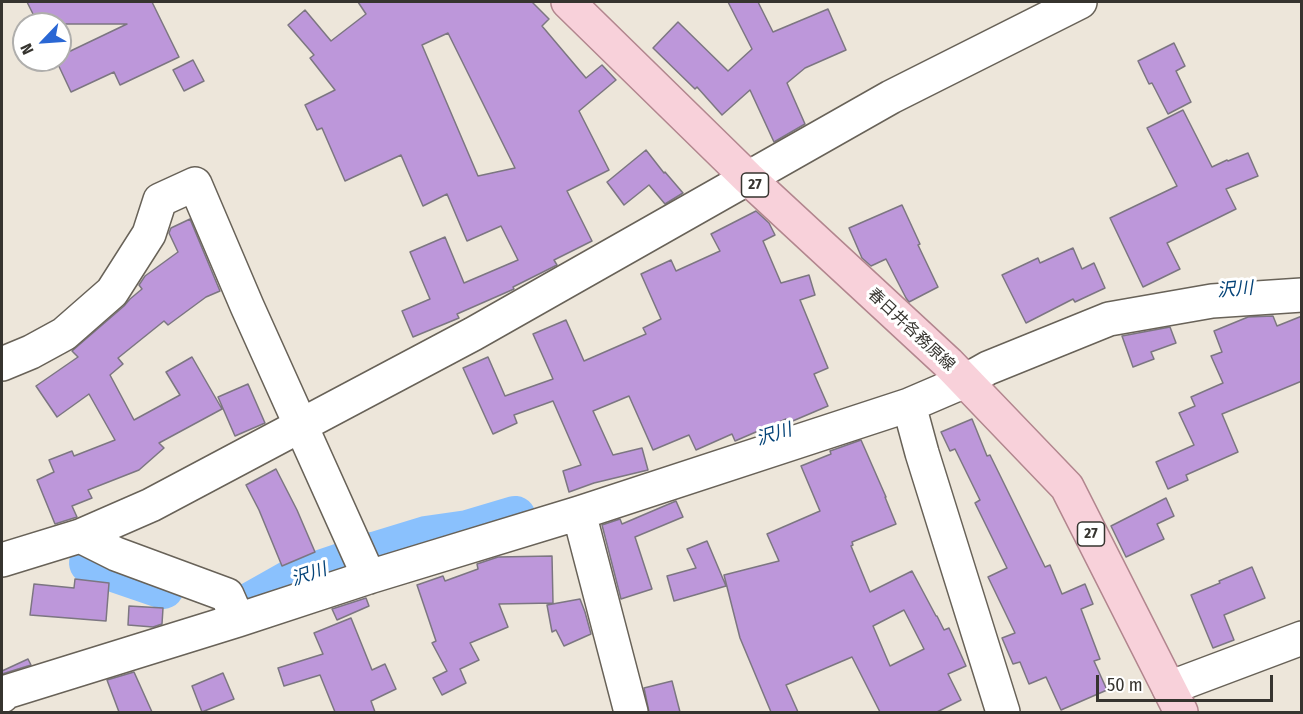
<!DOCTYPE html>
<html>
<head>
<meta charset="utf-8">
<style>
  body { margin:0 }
  #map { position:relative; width:1303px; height:714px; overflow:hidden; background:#ede6da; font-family:"Fira Sans Condensed",sans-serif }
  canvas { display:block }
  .frame { position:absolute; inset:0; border:3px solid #36342f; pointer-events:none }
  .north { position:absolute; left:12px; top:12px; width:60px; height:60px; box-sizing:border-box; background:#fff; border:2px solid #afaeac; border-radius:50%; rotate:245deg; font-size:16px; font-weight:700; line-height:24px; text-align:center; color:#36342f }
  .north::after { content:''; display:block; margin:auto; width:21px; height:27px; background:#2a67d4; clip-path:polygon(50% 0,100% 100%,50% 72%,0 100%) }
  .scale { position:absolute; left:1096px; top:675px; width:177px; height:27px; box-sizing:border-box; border:3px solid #36342f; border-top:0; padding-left:8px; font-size:18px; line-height:21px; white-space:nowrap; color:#36342f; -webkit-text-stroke:4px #fff; paint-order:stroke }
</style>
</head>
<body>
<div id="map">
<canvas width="1303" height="714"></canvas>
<div class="frame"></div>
<div class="north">N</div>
<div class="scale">50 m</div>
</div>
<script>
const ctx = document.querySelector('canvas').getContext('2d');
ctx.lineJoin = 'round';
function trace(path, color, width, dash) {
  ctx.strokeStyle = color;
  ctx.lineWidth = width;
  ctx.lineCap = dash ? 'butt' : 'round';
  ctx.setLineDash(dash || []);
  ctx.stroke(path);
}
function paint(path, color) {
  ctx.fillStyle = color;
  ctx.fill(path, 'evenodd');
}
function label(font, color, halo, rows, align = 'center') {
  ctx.font = font + ' "Fira Sans Condensed","Noto Sans JP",sans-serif';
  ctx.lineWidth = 6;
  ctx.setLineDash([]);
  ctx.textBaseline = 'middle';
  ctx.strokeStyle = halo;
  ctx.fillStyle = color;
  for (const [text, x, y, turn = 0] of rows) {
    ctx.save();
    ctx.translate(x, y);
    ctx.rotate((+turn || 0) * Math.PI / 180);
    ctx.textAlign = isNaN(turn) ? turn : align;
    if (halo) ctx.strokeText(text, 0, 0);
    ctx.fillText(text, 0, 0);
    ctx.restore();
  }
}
trace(new Path2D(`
  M 90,563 L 163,588
  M 249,604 L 288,582 L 377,552 L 426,537 L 468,531 L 515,517`), '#8ac1fd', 42);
const building = new Path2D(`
  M 27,2 L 152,2 L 179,57 L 120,85 L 114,72 L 71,92 L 56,60 L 60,60 L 60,56 L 127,24 L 38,24 Z
  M 358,2 L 532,2 L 549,19 L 542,26 L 586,78 L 602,65 L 616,80 L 579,111 L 609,170 L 567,191 L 592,241 L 554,260 L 557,265 L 513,287 L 514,289 L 457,314 L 459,318 L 413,337 L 402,311 L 430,299 L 410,252 L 445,237 L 464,283 L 518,260 L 501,226 L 467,241 L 447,194 L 423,206 L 401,155 L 345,181 L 322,128 L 317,130 L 305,105 L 335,90 L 310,58 L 314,55 L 288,25 L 305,10 L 331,41 L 366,14 ZM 448,33 L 515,168 L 478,176 L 422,45 Z
  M 728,2 L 758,2 L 773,32 L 828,9 L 846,50 L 805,68 L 787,83 L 805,124 L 774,142 L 750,90 L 722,115 L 697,87 L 695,89 L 653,48 L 678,22 L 728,71 L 752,49 Z
  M 1174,43 L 1185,66 L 1176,71 L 1191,102 L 1168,114 L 1152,83 L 1149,84 L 1138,61 Z
  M 193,60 L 204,81 L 184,91 L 173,70 Z
  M 1183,110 L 1212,167 L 1227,160 L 1228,161 L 1248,153 L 1258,176 L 1226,189 L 1236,209 L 1167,243 L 1180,269 L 1143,287 L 1110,218 L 1177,186 L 1147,128 Z
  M 646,150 L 664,173 L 665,172 L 683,193 L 665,204 L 649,185 L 624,205 L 607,182 Z
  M 902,205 L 920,244 L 918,245 L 938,287 L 909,302 L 906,298 L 886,259 L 871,266 L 862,258 L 849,228 Z
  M 756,211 L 769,223 L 775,235 L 763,241 L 781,283 L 809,275 L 815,295 L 800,300 L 828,368 L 814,374 L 828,406 L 788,423 L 786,419 L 735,441 L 732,434 L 696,450 L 689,435 L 653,450 L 629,396 L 593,411 L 613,455 L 642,448 L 648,470 L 594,483 L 569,492 L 563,471 L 581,465 L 553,401 L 514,415 L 517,423 L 493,434 L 463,368 L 488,357 L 505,396 L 553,379 L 533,334 L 566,320 L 584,361 L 646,334 L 643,328 L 661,319 L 641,274 L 671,260 L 676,271 L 720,251 L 711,234 Z
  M 190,219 L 220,291 L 206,297 L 168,325 L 164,321 L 118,358 L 123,364 L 110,375 L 134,420 L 180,395 L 166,372 L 192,357 L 222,409 L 159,443 L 164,448 L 139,470 L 88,490 L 92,498 L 72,506 L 77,517 L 55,524 L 37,480 L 54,472 L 49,460 L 72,451 L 74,456 L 115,440 L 89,394 L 57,417 L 36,386 L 78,357 L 72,351 L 124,306 L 130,299 L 142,289 L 139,285 L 145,276 L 178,252 L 169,233 L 171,228 Z
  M 1073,248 L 1082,269 L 1094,263 L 1105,288 L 1075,302 L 1073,299 L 1026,323 L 1002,275 L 1038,258 L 1040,263 Z
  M 1273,316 L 1277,326 L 1302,316 L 1302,381 L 1222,414 L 1238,452 L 1186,475 L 1188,480 L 1168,489 L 1156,462 L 1194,445 L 1179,413 L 1195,406 L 1191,397 L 1223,383 L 1211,356 L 1222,352 L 1214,331 L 1248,317 Z
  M 1170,327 L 1176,343 L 1151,352 L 1154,359 L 1133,367 L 1122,336 Z
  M 248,384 L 265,423 L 235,436 L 218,397 Z
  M 972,419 L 987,456 L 990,455 L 1045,567 L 1050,565 L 1062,594 L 1085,584 L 1093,604 L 1081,609 L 1100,659 L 1094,661 L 1107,690 L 1061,710 L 1046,677 L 1029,684 L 1020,662 L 1013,664 L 1002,638 L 1015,633 L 988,577 L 1007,568 L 975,503 L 980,500 L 955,449 L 950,451 L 941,432 Z
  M 861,440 L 886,497 L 885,497 L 896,524 L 852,542 L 853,545 L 851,546 L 870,592 L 912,571 L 936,616 L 937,616 L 944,630 L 949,628 L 966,666 L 948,674 L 961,700 L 937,712 L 880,712 L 852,657 L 786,685 L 798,712 L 771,712 L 740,638 L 724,575 L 779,561 L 767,534 L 820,511 L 801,466 L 831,454 L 830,451 ZM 904,610 L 924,649 L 890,666 L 873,626 Z
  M 276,469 L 297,510 L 315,552 L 282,566 L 259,510 L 246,485 Z
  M 1166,498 L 1174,516 L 1157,524 L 1164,539 L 1126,557 L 1111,526 Z
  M 676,501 L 683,517 L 635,537 L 652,589 L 621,599 L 602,525 L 620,519 L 622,524 Z
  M 707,541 L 726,586 L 674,601 L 667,576 L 696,568 L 687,549 Z
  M 552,556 L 553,603 L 499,604 L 508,627 L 470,643 L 479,660 L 460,669 L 466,683 L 442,695 L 433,678 L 447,671 L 432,643 L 436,641 L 417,585 L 443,576 L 445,581 L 478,569 L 477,564 L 498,557 Z
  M 1252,567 L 1265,598 L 1224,615 L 1234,640 L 1213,648 L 1191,595 L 1220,583 L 1219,581 Z
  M 75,579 L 109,583 L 106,621 L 30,615 L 34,584 L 74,588 Z
  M 366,598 L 369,606 L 337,620 L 332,609 Z
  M 580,599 L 585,612 L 591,634 L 564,646 L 556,630 L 552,632 L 547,605 Z
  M 129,606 L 163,608 L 162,624 L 153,627 L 128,625 Z
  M 351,618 L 372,670 L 385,664 L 396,689 L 371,701 L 375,712 L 335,712 L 320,675 L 284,686 L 278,668 L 323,654 L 314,633 Z
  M 28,659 L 31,665 L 2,674 L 2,671 Z
  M 134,672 L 152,712 L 119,712 L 107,680 Z
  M 223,673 L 234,699 L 202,712 L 192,686 Z
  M 672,681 L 680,712 L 649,712 L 644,688 Z`);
paint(building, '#bd97da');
trace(building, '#7c7681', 1.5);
const minor = new Path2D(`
  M 2,364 L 31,352 L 64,334 L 112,292 L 149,234 L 160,200 L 195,184 L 247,306 L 369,577
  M 909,405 L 922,453 L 1003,712
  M 579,513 L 631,712
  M 80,536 L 116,554 L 227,595 L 238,620
  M 2,560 L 80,536 L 151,505 L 473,334 L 891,97 L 1080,2
  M 1169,688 L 1302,638
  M 2,696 L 6,692 L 238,620 L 369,577 L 579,513 L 909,405 L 965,381 L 988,368 L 1109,319 L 1212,301 L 1302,295`);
const major = new Path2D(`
  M 568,2 L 748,178 L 948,363 L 1067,487 L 1181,712`);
trace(minor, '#686258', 36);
trace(major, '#b2868e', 36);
trace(minor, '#fff', 33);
trace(major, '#f8d1da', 33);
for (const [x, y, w] of [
  [755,185,27],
  [1091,534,27]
]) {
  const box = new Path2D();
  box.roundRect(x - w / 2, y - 12, w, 24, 4.5);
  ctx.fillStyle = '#fff';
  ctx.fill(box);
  trace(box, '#36342f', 1.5);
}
label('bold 15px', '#36342f', null, [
  ["27",755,185],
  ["27",1091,534]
]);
label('16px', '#36342f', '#fff', [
  ["春日井各務原線",911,330,43]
]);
label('italic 18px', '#044378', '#fff', [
  ["沢川",1235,290,-5],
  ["沢川",774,435,-17],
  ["沢川",309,575,-19]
]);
</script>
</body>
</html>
